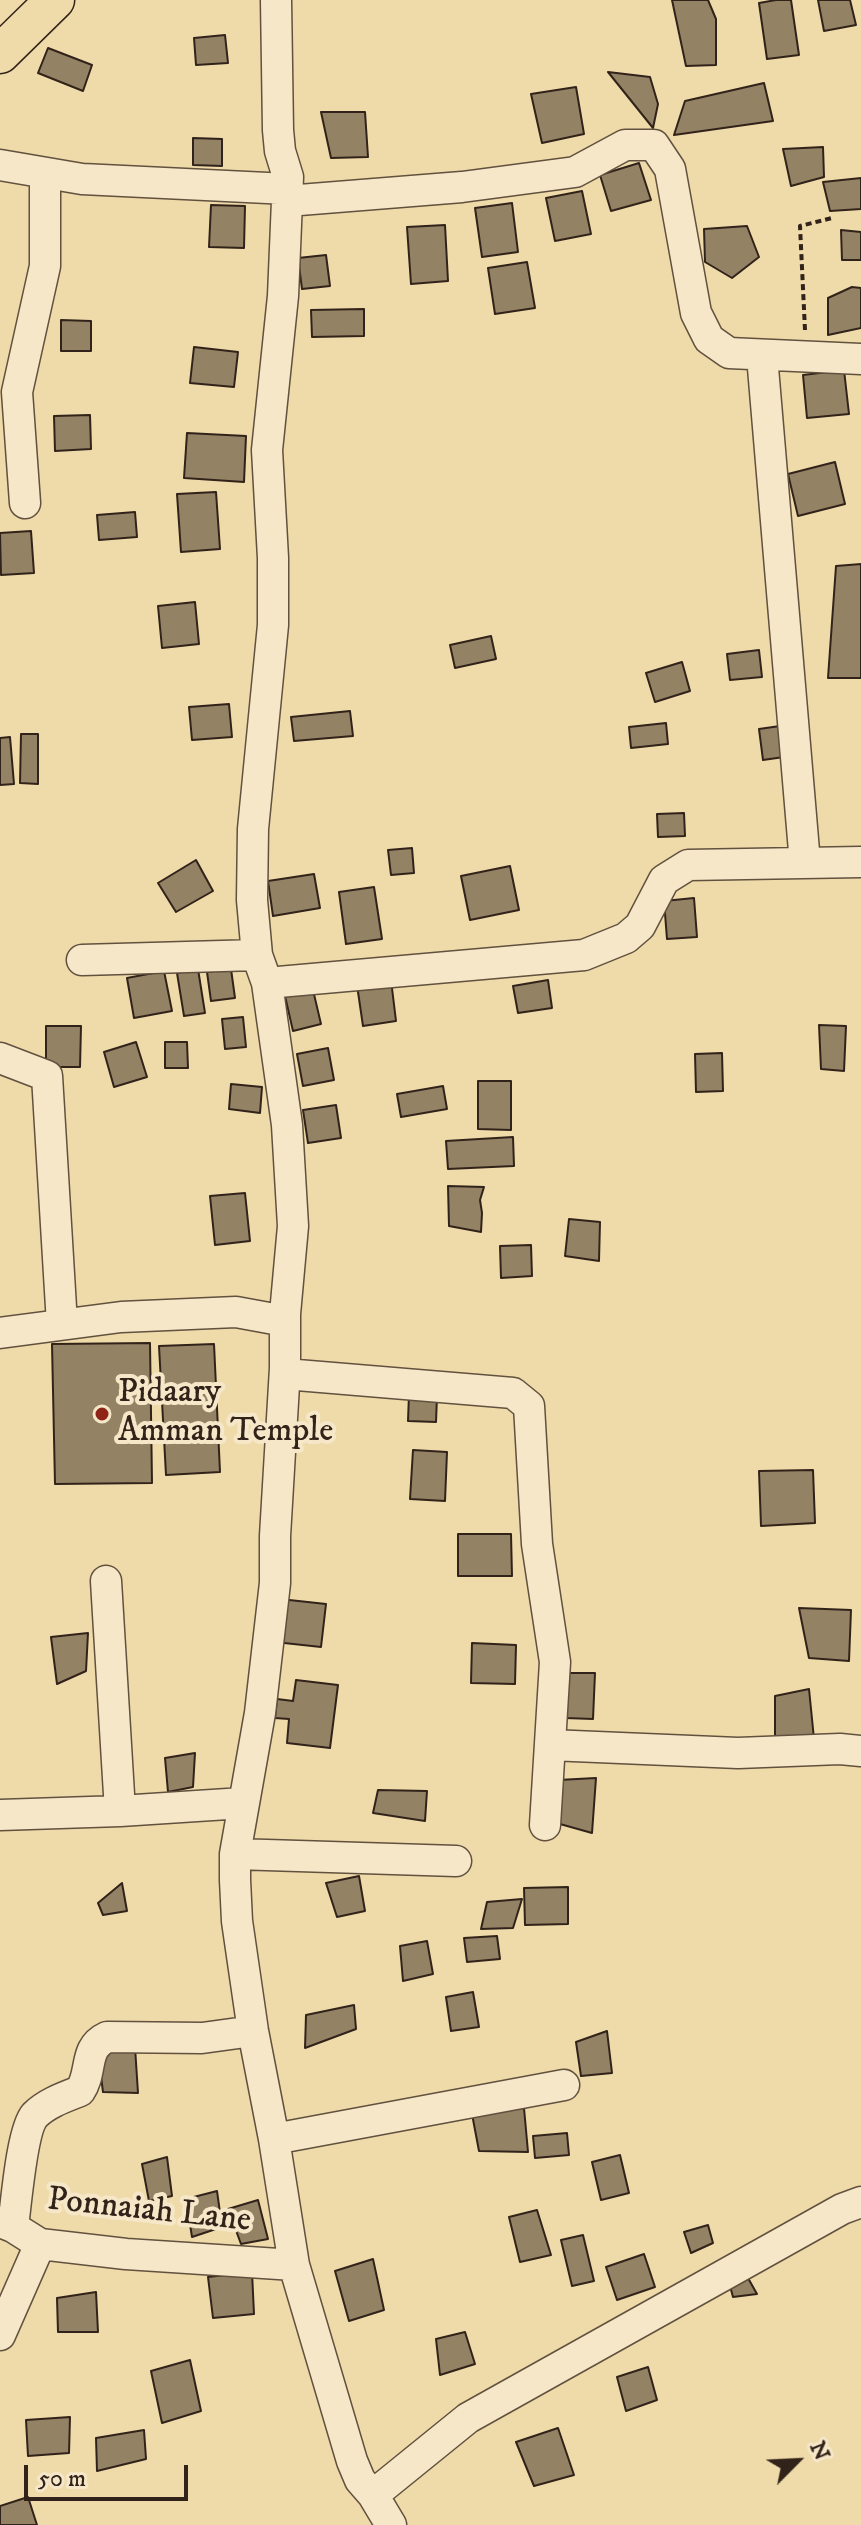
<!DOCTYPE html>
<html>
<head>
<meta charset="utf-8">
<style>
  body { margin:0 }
  #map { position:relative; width:861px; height:2525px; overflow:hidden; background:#efdaaa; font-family:"IM FELL DW Pica",serif }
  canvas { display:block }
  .north { position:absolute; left:757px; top:2421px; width:80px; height:80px; -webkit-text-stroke:6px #f5e7c8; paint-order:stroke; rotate:66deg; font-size:22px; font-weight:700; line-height:32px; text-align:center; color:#32231a }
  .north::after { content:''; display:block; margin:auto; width:28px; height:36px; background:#32231a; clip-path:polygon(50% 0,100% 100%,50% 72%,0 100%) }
  .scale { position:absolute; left:24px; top:2465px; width:164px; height:36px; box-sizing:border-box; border:4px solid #32231a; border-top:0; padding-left:10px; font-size:24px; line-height:28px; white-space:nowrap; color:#32231a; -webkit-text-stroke:6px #f5e7c8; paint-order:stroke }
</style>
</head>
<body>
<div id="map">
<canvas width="861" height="2525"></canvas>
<div class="north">N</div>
<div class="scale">50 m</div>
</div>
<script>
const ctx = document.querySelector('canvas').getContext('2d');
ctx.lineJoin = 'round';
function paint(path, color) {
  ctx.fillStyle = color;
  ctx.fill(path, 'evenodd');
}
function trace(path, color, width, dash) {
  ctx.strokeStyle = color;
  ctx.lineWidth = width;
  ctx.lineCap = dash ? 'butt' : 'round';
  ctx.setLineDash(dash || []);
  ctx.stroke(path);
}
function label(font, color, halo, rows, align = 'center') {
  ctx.font = font + ' "IM FELL DW Pica",serif';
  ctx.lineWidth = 8;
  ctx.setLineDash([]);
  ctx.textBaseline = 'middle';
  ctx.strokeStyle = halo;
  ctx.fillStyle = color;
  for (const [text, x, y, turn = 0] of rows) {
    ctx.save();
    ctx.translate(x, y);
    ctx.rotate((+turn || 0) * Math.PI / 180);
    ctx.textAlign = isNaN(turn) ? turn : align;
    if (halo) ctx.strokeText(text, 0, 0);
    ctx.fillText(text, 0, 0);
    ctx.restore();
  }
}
const building = new Path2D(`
  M 672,0 L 708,0 L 716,19 L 716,65 L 686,66 Z
  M 776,0 L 791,0 L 799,55 L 767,59 L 759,3 Z
  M 818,0 L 850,0 L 856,25 L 824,31 Z
  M 225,35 L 228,63 L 196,65 L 194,38 Z
  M 48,48 L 92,65 L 83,91 L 38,73 Z
  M 608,72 L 650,77 L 658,104 L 653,128 Z
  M 764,83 L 773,121 L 674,135 L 685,101 Z
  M 576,87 L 584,134 L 542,143 L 531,94 Z
  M 321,112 L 365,112 L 368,157 L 331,158 Z
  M 193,138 L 222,139 L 222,166 L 193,165 Z
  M 823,147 L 824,177 L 791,186 L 783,149 Z
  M 639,163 L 651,200 L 611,211 L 600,175 Z
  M 861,178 L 861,209 L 830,211 L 823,182 Z
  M 582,191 L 591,234 L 555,241 L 546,198 Z
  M 512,203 L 518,252 L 482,257 L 475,208 Z
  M 211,205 L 245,206 L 244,248 L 209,247 Z
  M 445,225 L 448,281 L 411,284 L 407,227 Z
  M 747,226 L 759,257 L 732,278 L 705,262 L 704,229 Z
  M 841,230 L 861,232 L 861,260 L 842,260 Z
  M 326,255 L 330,286 L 302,289 L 298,258 Z
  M 527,262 L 535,308 L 495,314 L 488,268 Z
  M 852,287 L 861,288 L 861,328 L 828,335 L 828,298 Z
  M 364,309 L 364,336 L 312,337 L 311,310 Z
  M 61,320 L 91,321 L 91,351 L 61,351 Z
  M 194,347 L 238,352 L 234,387 L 190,383 Z
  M 844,370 L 849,414 L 807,418 L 803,375 Z
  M 90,415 L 91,449 L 55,451 L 54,416 Z
  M 187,433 L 246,436 L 244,482 L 184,478 Z
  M 835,462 L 845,504 L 798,516 L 788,474 Z
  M 216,492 L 220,549 L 181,552 L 177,494 Z
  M 135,512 L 137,537 L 99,540 L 97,515 Z
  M 31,531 L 34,573 L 1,575 L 0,533 Z
  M 861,564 L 861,678 L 828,678 L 836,566 Z
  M 195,602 L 199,644 L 162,648 L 158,606 Z
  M 491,636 L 496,659 L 455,668 L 450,645 Z
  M 759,650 L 762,677 L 730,680 L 727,654 Z
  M 682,662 L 690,691 L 655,702 L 646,673 Z
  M 229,704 L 232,737 L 192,740 L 189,707 Z
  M 350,711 L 353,736 L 294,741 L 291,717 Z
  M 666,723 L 668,744 L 631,748 L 629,727 Z
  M 780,726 L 784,757 L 763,760 L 759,729 Z
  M 21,734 L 38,734 L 38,784 L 20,783 Z
  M 10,737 L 14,784 L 0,785 L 0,738 Z
  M 684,813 L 685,836 L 658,837 L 657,814 Z
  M 412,848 L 414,873 L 391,875 L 388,850 Z
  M 196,860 L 213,891 L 176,912 L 158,883 Z
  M 510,866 L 519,910 L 470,920 L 461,876 Z
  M 314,874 L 320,908 L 273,916 L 268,881 Z
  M 374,887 L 382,939 L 346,944 L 339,892 Z
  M 694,898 L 697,937 L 667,939 L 664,901 Z
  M 198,969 L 205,1013 L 184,1016 L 177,973 Z
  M 231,969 L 235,998 L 211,1001 L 207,972 Z
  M 164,971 L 172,1011 L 134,1018 L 127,978 Z
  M 391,980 L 396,1021 L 363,1026 L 357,985 Z
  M 548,980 L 552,1008 L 518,1013 L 513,986 Z
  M 313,990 L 321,1024 L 293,1031 L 285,996 Z
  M 243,1017 L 246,1047 L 225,1049 L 222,1019 Z
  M 819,1025 L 846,1026 L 844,1071 L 821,1069 Z
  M 46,1026 L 81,1026 L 80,1067 L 46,1067 Z
  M 136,1042 L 147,1077 L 114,1087 L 104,1052 Z
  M 165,1042 L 187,1042 L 188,1068 L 165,1068 Z
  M 328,1048 L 334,1080 L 303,1086 L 297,1054 Z
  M 722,1053 L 723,1091 L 696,1092 L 695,1054 Z
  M 478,1081 L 511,1081 L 511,1130 L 478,1129 Z
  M 231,1084 L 262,1087 L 260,1113 L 229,1109 Z
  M 443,1086 L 447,1109 L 401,1117 L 397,1094 Z
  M 336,1105 L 341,1138 L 308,1143 L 303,1110 Z
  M 513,1137 L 514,1166 L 448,1169 L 446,1141 Z
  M 448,1186 L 484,1187 L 480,1200 L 482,1213 L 481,1232 L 449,1226 Z
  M 245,1193 L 250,1241 L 215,1245 L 210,1196 Z
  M 569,1219 L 600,1222 L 599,1261 L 565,1256 Z
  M 531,1245 L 532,1276 L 501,1278 L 500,1246 Z
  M 150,1343 L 152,1483 L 55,1484 L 52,1344 Z
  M 214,1344 L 220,1472 L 166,1475 L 159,1346 Z
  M 409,1394 L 437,1396 L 436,1422 L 408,1421 Z
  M 413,1450 L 447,1452 L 445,1501 L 410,1499 Z
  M 813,1470 L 815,1523 L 761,1526 L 759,1471 Z
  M 458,1534 L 511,1534 L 512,1576 L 458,1576 Z
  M 280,1599 L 326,1604 L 321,1647 L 275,1642 Z
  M 799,1608 L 851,1610 L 849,1661 L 809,1658 Z
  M 88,1633 L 86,1671 L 57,1684 L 51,1637 Z
  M 472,1643 L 516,1645 L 515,1684 L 471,1683 Z
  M 569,1673 L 595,1673 L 593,1719 L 565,1718 Z
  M 296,1680 L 338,1685 L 330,1748 L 287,1743 L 289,1719 L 275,1718 L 277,1699 L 293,1701 Z
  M 809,1689 L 814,1739 L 775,1739 L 775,1696 Z
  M 195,1753 L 193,1787 L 168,1792 L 165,1758 Z
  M 596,1778 L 592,1833 L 560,1824 L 558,1780 Z
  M 378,1790 L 427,1791 L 425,1821 L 373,1813 Z
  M 359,1876 L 365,1911 L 337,1917 L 326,1883 Z
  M 122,1883 L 127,1911 L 103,1915 L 98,1903 Z
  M 568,1887 L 568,1924 L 525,1925 L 524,1888 Z
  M 522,1899 L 513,1928 L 481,1929 L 487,1902 Z
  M 497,1936 L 500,1959 L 467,1962 L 464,1938 Z
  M 427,1941 L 433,1974 L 403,1981 L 400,1946 Z
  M 473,1992 L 479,2027 L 451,2031 L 446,1997 Z
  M 354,2005 L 356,2029 L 305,2048 L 306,2015 Z
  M 607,2031 L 612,2073 L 581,2076 L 576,2042 Z
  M 97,2046 L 135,2047 L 138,2093 L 103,2092 Z
  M 524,2108 L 528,2152 L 479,2151 L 472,2114 Z
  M 567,2133 L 569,2155 L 535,2158 L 533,2136 Z
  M 620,2155 L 629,2193 L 601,2200 L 592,2162 Z
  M 167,2157 L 172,2196 L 149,2201 L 142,2164 Z
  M 217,2191 L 222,2227 L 192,2237 L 186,2199 Z
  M 258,2200 L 268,2239 L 241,2244 L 228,2209 Z
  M 537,2210 L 551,2255 L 520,2262 L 509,2217 Z
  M 708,2225 L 713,2243 L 691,2253 L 684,2232 Z
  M 583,2235 L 594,2281 L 572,2286 L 561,2240 Z
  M 644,2254 L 655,2287 L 617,2300 L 606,2267 Z
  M 373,2259 L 384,2310 L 349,2321 L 335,2271 Z
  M 252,2272 L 254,2314 L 213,2318 L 208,2277 Z
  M 748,2278 L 757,2294 L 733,2297 L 730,2286 Z
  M 96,2292 L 98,2332 L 58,2332 L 57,2298 Z
  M 465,2332 L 475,2364 L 440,2375 L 436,2339 Z
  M 190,2360 L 201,2411 L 162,2423 L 151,2371 Z
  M 648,2367 L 657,2400 L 626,2411 L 617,2377 Z
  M 70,2417 L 69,2453 L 28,2456 L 26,2420 Z
  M 558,2428 L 574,2475 L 534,2486 L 516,2442 Z
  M 144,2430 L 146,2459 L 97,2471 L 96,2438 Z
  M 28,2497 L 37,2525 L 0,2525 L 0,2506 Z`);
paint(building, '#948265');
trace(building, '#32231a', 2);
const minor = new Path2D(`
  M 276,0 L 278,130 L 280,151 L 288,177 L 283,296 L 267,450 L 273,558 L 273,625 L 253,829 L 252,900 L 257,955 L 267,983 L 287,1125 L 293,1226 L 285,1314 L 285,1368 L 275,1536 L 275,1583 L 260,1713 L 235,1854 L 235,1880 L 237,1921 L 253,2031 L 274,2139 L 294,2265 L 352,2461 L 360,2480 L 373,2495 L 391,2525
  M 0,165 L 82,179 L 288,189
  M 287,201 L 462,187 L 575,172 L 625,145 L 654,145 L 670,169 L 696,313 L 709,339 L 729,353 L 861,359
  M 762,356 L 805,863
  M 25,503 L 17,392 L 45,266 L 45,173
  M 82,960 L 257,955
  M 267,983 L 584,955 L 626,938 L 640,926 L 664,880 L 688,865 L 861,862
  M 0,1058 L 47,1076 L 62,1324
  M 0,1333 L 121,1317 L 236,1312 L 285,1321
  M 285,1374 L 513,1393 L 529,1406 L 537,1544 L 555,1662 L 545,1825
  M 106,1581 L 120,1811
  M 550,1745 L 738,1753 L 840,1749 L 861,1751
  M 0,1815 L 120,1811 L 243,1803
  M 235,1854 L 456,1861
  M 274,2139 L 564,2085
  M 0,2222 L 13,2227 L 40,2244 L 126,2254 L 294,2265
  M 13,2227 C 16,2204 22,2129 35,2115 C 47,2103 65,2097 80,2091 C 93,2072 83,2048 107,2037 L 202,2038 L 253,2031
  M 0,2335 L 40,2244
  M 373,2495 L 468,2418 L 842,2209 L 861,2202`);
const major = new Path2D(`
  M 0,54 L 55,0`);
trace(minor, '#61513e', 33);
trace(major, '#32231a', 41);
trace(new Path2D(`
  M 805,330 L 800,226 L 832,218`), '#32231a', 4, [6, 4]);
trace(minor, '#f5e7c8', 30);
trace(major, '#efdaaa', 38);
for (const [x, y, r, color] of [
  [102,1414,8,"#8f2418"]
]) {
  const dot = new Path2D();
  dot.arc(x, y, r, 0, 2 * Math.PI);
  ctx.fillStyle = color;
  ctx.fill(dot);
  trace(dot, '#f5e7c8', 3);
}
label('34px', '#32231a', '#f5e7c8', [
  ["Pidaary",118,1394],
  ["Amman Temple",118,1433]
], 'left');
label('34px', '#32231a', '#f5e7c8', [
  ["Ponnaiah Lane",149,2212,6]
]);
</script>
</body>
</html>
